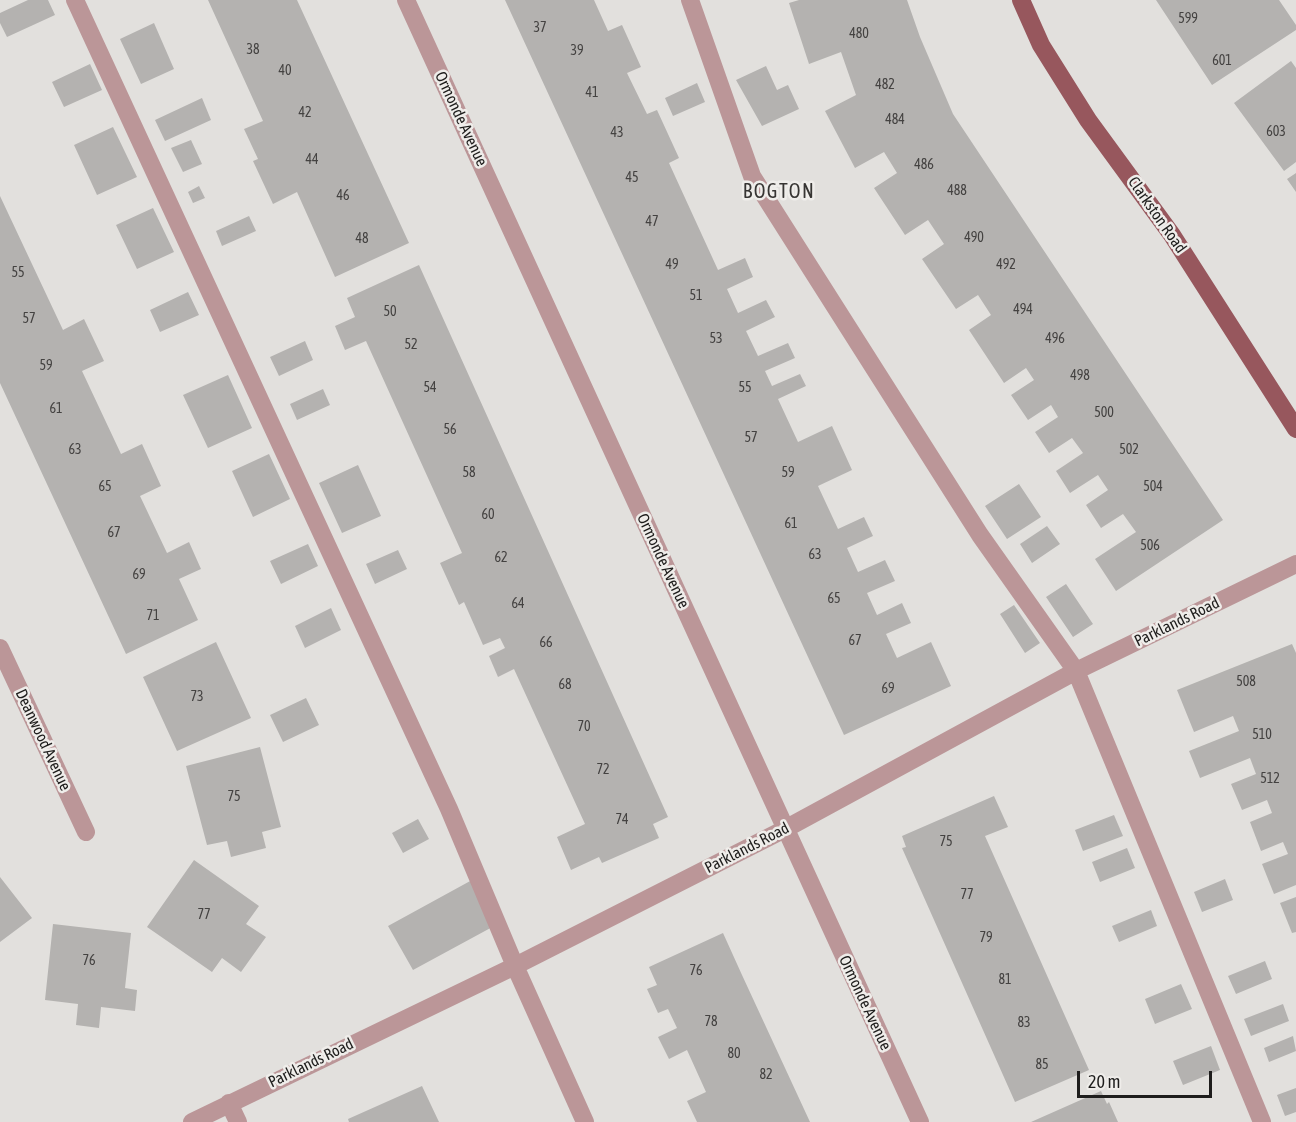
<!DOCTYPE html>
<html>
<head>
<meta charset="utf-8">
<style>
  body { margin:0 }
  #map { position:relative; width:1296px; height:1122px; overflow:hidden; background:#e2e0dd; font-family:"Asap Condensed",sans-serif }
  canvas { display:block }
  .scale { position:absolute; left:1077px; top:1071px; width:135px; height:27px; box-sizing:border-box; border:3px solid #1e1d1c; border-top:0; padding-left:8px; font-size:18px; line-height:21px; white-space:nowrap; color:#1e1d1c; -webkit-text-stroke:4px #efedea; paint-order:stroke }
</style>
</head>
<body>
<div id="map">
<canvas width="1296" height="1122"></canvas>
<div class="scale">20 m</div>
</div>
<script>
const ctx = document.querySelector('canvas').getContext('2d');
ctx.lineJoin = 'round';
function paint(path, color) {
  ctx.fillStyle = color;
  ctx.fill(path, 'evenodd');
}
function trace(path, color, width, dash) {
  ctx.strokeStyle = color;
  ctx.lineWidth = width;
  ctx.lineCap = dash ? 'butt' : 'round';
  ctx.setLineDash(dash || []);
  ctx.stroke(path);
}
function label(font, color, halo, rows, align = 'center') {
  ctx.font = font + ' "Asap Condensed",sans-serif';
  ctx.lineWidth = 5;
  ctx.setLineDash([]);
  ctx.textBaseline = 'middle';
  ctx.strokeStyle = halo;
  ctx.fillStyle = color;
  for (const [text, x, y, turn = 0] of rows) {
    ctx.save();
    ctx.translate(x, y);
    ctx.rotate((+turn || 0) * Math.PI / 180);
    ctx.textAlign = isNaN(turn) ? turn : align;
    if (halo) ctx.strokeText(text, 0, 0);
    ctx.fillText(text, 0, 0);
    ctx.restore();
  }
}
paint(new Path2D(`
  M 28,0 L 48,0 L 55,15 L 7,37 L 0,23 L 0,13 Z
  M 208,0 L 297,0 L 409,243 L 335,277 L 297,192 L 273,204 L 253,161 L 258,159 L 244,129 L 263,121 Z
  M 505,0 L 594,0 L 608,31 L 622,25 L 641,67 L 627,73 L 647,114 L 657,110 L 679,158 L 669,163 L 718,270 L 745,258 L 753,277 L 727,289 L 738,313 L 766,300 L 775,317 L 746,331 L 758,356 L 788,343 L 795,358 L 765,371 L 772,386 L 800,374 L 806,386 L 778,399 L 798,442 L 832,426 L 852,470 L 818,486 L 838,529 L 864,517 L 873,536 L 847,548 L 858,572 L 885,560 L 895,581 L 867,593 L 877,615 L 902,603 L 911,623 L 886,634 L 897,658 L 931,642 L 951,686 L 844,735 Z
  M 799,0 L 907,0 L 920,37 L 953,114 L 1223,520 L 1116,591 L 1095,559 L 1136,532 L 1123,514 L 1101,528 L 1086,505 L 1108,490 L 1098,475 L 1070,493 L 1056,471 L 1083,453 L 1072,438 L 1049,453 L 1035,432 L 1058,417 L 1051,405 L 1028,420 L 1011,395 L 1034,380 L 1026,368 L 1004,383 L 969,330 L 991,315 L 978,295 L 956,309 L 922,259 L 944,244 L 928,220 L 905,235 L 874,188 L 897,173 L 884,152 L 855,168 L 825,111 L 856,95 L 841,52 L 809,64 L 789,3 Z
  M 1156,0 L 1279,0 L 1296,25 L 1296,30 L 1212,85 Z
  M 154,23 L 174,69 L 141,84 L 120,39 Z
  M 1291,61 L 1296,68 L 1296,162 L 1284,171 L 1234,103 Z
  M 90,64 L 102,90 L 64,107 L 52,82 Z
  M 766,66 L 777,90 L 788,85 L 799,109 L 762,126 L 736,80 Z
  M 697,83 L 705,102 L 673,116 L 665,98 Z
  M 202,98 L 211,120 L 165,141 L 155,120 Z
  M 113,127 L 137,177 L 97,195 L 74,145 Z
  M 191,140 L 202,164 L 183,172 L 171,148 Z
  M 1296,173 L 1296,192 L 1287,179 Z
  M 199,186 L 205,198 L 193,203 L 188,192 Z
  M 0,196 L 63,330 L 84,319 L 104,361 L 82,371 L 121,454 L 142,444 L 161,486 L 140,496 L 167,553 L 189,542 L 201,569 L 179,579 L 198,620 L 126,654 L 0,383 Z
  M 153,208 L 174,252 L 137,269 L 116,225 Z
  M 249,216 L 256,231 L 222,246 L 216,231 Z
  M 419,265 L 668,817 L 653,824 L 659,838 L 602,863 L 599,857 L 571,870 L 557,837 L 585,824 L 514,669 L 498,677 L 489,656 L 505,648 L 500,638 L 483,645 L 464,602 L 459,605 L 440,563 L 462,553 L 366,341 L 345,350 L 335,326 L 355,317 L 347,298 Z
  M 188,292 L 199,315 L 160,332 L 150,310 Z
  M 305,341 L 313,360 L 279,376 L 270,357 Z
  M 228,375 L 252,428 L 208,448 L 183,395 Z
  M 323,389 L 330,405 L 297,420 L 290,404 Z
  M 269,454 L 290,499 L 253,517 L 232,471 Z
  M 358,465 L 381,516 L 342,533 L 319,483 Z
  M 1019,484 L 1041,517 L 1007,539 L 985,506 Z
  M 1047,526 L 1060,544 L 1032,563 L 1020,544 Z
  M 308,544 L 318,566 L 281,584 L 270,561 Z
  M 398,550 L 407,569 L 375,584 L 366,564 Z
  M 1066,584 L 1093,624 L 1073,637 L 1046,597 Z
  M 1014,605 L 1040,643 L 1025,653 L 1000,614 Z
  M 331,608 L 341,630 L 305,648 L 295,626 Z
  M 216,642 L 251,718 L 177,751 L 143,677 Z
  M 1292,644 L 1296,653 L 1296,885 L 1274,894 L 1262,864 L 1288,854 L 1283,842 L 1261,851 L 1250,822 L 1272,813 L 1267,800 L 1242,810 L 1231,784 L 1256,774 L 1250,758 L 1200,778 L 1189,751 L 1239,731 L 1233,716 L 1194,732 L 1177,690 Z
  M 306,698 L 319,725 L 283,742 L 270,715 Z
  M 260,747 L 281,827 L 262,832 L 266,848 L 231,857 L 227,841 L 207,845 L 186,766 Z
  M 994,796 L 1008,827 L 985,836 L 1089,1070 L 1015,1102 L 902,848 L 906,847 L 902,836 Z
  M 1114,815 L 1123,836 L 1083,851 L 1075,830 Z
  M 418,819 L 429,839 L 403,853 L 392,833 Z
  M 1127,848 L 1135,868 L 1100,882 L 1092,862 Z
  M 194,860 L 259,906 L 246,924 L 266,937 L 241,972 L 222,958 L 212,972 L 147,927 Z
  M 0,877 L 32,918 L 0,942 Z
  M 1225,879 L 1233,900 L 1202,912 L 1194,892 Z
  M 472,880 L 496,925 L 413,970 L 388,926 Z
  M 1296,897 L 1296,932 L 1292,933 L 1280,903 Z
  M 1151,910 L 1157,926 L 1119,942 L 1112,926 Z
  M 53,924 L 131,933 L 125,988 L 137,990 L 135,1011 L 101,1007 L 99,1028 L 76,1025 L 78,1004 L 45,1000 Z
  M 723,933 L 742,975 L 810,1122 L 697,1122 L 687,1101 L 706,1092 L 687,1050 L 669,1059 L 658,1037 L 677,1028 L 668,1009 L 658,1013 L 647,989 L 657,985 L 649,967 Z
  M 1265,961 L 1272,979 L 1236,994 L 1228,976 Z
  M 1181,984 L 1192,1009 L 1155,1024 L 1145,999 Z
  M 1283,1004 L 1289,1021 L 1251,1036 L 1244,1019 Z
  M 1293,1036 L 1296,1051 L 1269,1062 L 1264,1048 Z
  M 1211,1046 L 1220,1070 L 1183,1085 L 1173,1061 Z
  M 422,1086 L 439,1122 L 349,1122 L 348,1119 Z
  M 1296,1088 L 1296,1112 L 1285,1116 L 1277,1095 Z
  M 1101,1091 L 1107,1104 L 1109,1102 L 1118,1122 L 1031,1122 Z`), '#b4b2b0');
trace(new Path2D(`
  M 75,0 L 449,809 L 515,966 L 585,1122
  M 406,0 L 920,1122
  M 690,0 L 752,176 L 980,535 L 1076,671 L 1262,1122
  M 0,648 L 86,832
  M 229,1103 L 238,1122
  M 192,1122 L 515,966 L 785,829 L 1076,671 L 1296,564`), '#bb9698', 18);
trace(new Path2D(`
  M 1021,0 L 1041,45 L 1088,120 L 1172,235 L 1296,429`), '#97575d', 18);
label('14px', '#444241', null, [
  ["599",1188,19],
  ["37",540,28],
  ["480",859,34],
  ["38",253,50],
  ["39",577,51],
  ["601",1222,61],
  ["40",285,71],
  ["482",885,85],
  ["41",592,93],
  ["42",305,113],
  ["484",895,120],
  ["603",1276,132],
  ["43",617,133],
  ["44",312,160],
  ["486",924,165],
  ["45",632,178],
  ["488",957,191],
  ["46",343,196],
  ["47",652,222],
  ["490",974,238],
  ["48",362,239],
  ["49",672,265],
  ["492",1006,265],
  ["55",18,273],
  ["51",696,296],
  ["494",1023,310],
  ["50",390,312],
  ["57",29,319],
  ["53",716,339],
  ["496",1055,339],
  ["52",411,345],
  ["59",46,366],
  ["498",1080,376],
  ["54",430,388],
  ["55",745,388],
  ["61",56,409],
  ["500",1104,413],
  ["56",450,430],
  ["57",751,438],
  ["63",75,450],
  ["502",1129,450],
  ["58",469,473],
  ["59",788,473],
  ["65",105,487],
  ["504",1153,487],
  ["60",488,515],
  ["61",791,524],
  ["67",114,533],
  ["506",1150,546],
  ["63",815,555],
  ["62",501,558],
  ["69",139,575],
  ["65",834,599],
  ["64",518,604],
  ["71",153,616],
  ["67",855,641],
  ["66",546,643],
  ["508",1246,682],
  ["68",565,685],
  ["69",888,689],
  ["73",197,697],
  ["70",584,727],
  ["510",1262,735],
  ["72",603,770],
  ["512",1270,779],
  ["75",234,797],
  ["74",622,820],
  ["75",946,842],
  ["77",967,895],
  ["77",204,915],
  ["79",986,938],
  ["76",89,961],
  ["76",696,971],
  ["81",1005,980],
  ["78",711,1022],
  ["83",1024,1023],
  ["80",734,1054],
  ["85",1042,1065],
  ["82",766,1075]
]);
label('16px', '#1e1d1c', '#efedea', [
  ["Ormonde Avenue",461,119,65],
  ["Clarkston Road",1157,215,55],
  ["Ormonde Avenue",663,561,65],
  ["Parklands Road",1177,622,-26],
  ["Deanwood Avenue",43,740,65],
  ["Parklands Road",747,848,-27],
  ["Ormonde Avenue",865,1003,65],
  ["Parklands Road",311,1063,-26]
]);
ctx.letterSpacing = '1.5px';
label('20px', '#373533', '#efedea', [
  ["BOGTON",779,192]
]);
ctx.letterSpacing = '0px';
</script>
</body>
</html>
